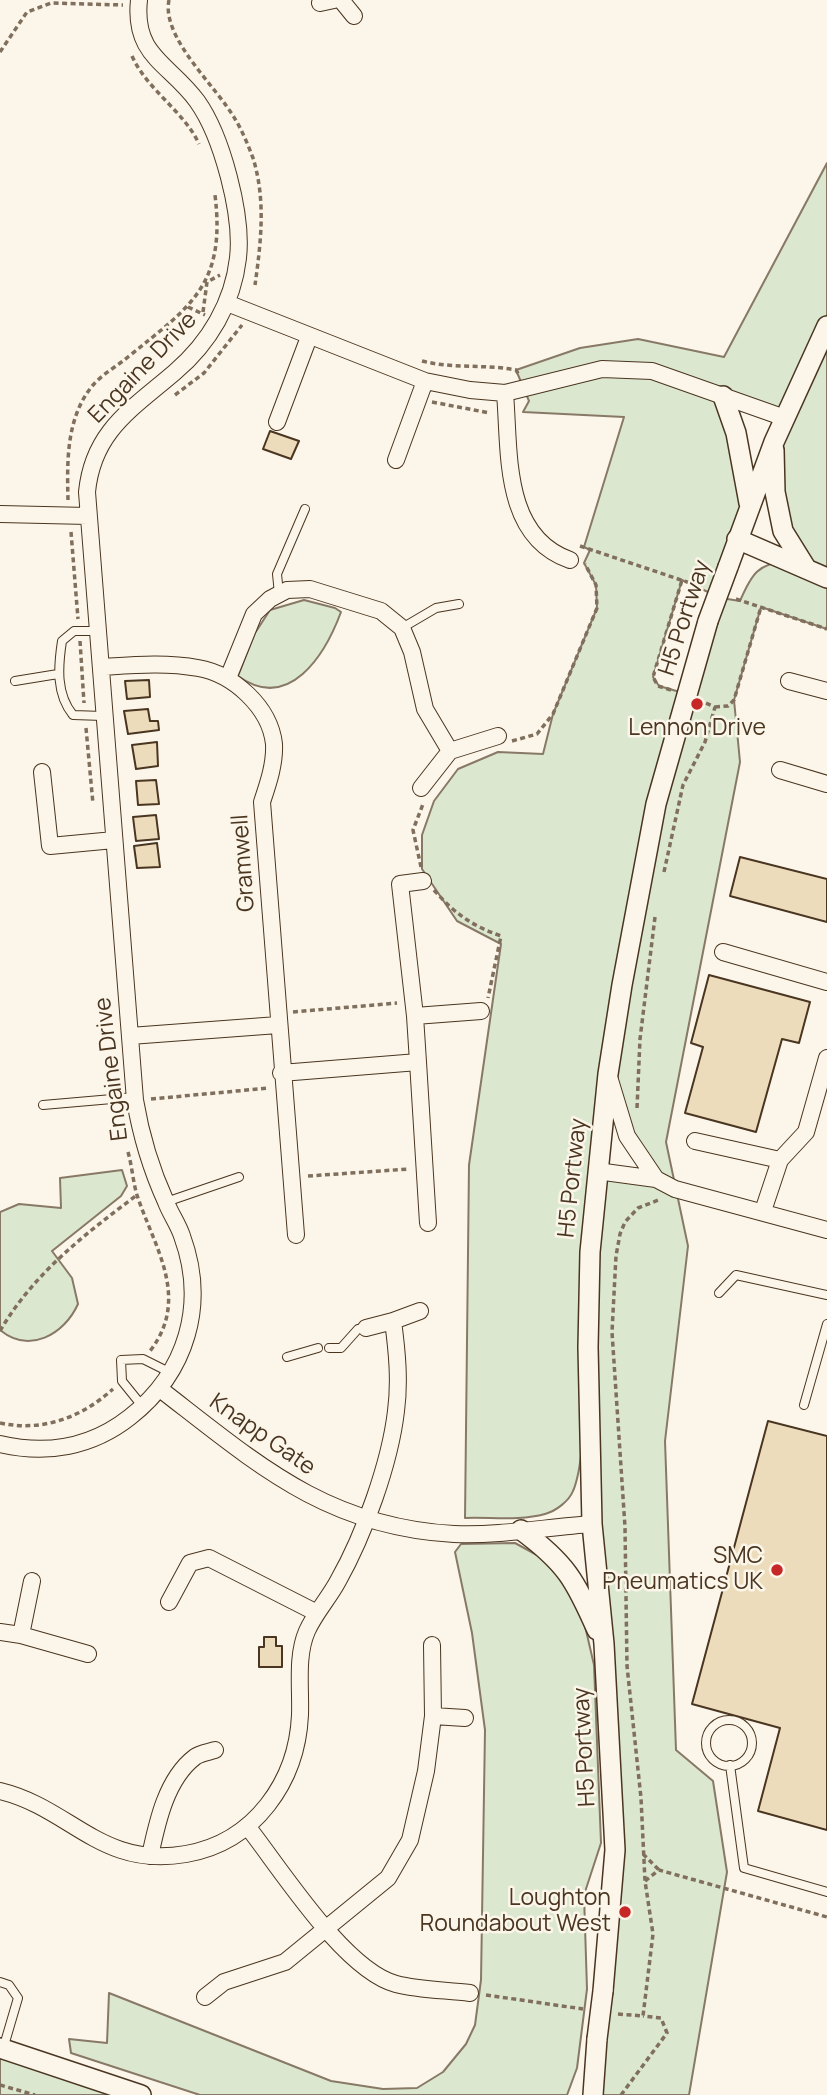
<!DOCTYPE html>
<html>
<head>
<meta charset="utf-8">
<style>
  body { margin:0 }
  canvas { display:block; background:#fbf6e9 }
</style>
</head>
<body>
<canvas width="827" height="2095"></canvas>
<script>
const ctx = document.querySelector('canvas').getContext('2d');
ctx.lineJoin = 'round';
function paint(path, color) {
  ctx.fillStyle = color;
  ctx.fill(path, 'evenodd');
}
function trace(path, color, width, dash) {
  ctx.strokeStyle = color;
  ctx.lineWidth = width;
  ctx.lineCap = dash ? 'butt' : 'round';
  ctx.setLineDash(dash || []);
  ctx.stroke(path);
}
function label(font, color, halo, rows, align = 'center') {
  ctx.font = font + ' Manrope,sans-serif';
  ctx.lineWidth = 5;
  ctx.setLineDash([]);
  ctx.textBaseline = 'middle';
  ctx.strokeStyle = halo;
  ctx.fillStyle = color;
  for (const [text, x, y, turn = 0] of rows) {
    ctx.save();
    ctx.translate(x, y);
    ctx.rotate((+turn || 0) * Math.PI / 180);
    ctx.textAlign = isNaN(turn) ? turn : align;
    if (halo) ctx.strokeText(text, 0, 0);
    ctx.fillText(text, 0, 0);
    ctx.restore();
  }
}
const green = new Path2D(`
  M 827,163 L 827,629 L 761,607 L 734,700 L 740,762 L 666,1142 L 688,1246 L 665,1441 L 676,1750 L 713,1781 L 727,1872 L 689,2095 L 593,2095 L 610,1934 L 587,1358 C 585,1390 585,1464 573,1491 C 569,1501 556,1511 545,1514 C 520,1521 491,1517 465,1518 L 469,1165 L 501,944 L 457,921 L 422,869 L 422,835 L 434,801 L 458,769 L 498,752 L 543,754 L 553,714 L 597,608 L 596,585 L 584,563 L 590,550 L 584,547 L 624,417 L 523,412 L 529,401 L 516,370 L 580,348 L 638,339 L 724,357 ZM 724,396 L 784,418 L 775,492 L 788,560 C 758,564 752,573 740,601 L 721,598 L 749,504 ZM 682,580 L 721,598 L 687,694 L 659,686 L 653,677 ZM 609,1076 L 627,1136 L 655,1179 L 598,1171 Z
  M 304,600 L 335,608 L 341,612 C 325,655 289,713 238,676 L 255,633 L 270,610 Z
  M 122,1170 L 127,1186 L 121,1196 L 52,1251 L 72,1278 L 78,1304 C 64,1335 29,1354 0,1330 L 0,1212 L 19,1204 L 61,1208 L 60,1178 Z
  M 515,1543 L 557,1566 L 585,1626 L 594,1665 L 601,1843 L 584,1895 L 587,1989 L 577,2068 L 567,2095 L 200,2095 L 71,2053 L 69,2039 L 107,2043 L 109,1993 L 331,2081 L 383,2089 L 417,2088 L 443,2072 L 466,2044 L 475,2025 L 481,1980 L 485,1730 L 472,1633 L 455,1552 L 461,1544 Z
  M 0,2049 L 140,2095 L 0,2095 Z`);
paint(green, '#dce7d0');
trace(green, '#887966', 2);
const building = new Path2D(`
  M 270,431 L 299,441 L 291,459 L 263,449 Z
  M 149,680 L 150,697 L 127,699 L 125,681 Z
  M 148,709 L 150,721 L 158,721 L 159,730 L 128,734 L 124,711 Z
  M 157,742 L 158,766 L 136,769 L 132,745 Z
  M 156,780 L 159,804 L 138,805 L 136,781 Z
  M 156,815 L 159,839 L 136,841 L 133,817 Z
  M 157,843 L 160,867 L 137,868 L 134,846 Z
  M 740,857 L 827,879 L 827,922 L 730,896 Z
  M 709,975 L 810,1002 L 799,1043 L 782,1039 L 756,1132 L 685,1113 L 703,1047 L 691,1043 Z
  M 768,1421 L 827,1436 L 827,1830 L 758,1811 L 780,1728 L 692,1704 Z
  M 264,1637 L 276,1637 L 276,1646 L 282,1646 L 282,1667 L 259,1667 L 259,1647 L 264,1647 Z`);
paint(building, '#ecdcbc');
trace(building, '#4a3520', 2);
const service = new Path2D(`
  M 279,594 L 277,574 L 305,509
  M 402,628 L 436,608 L 459,604
  M 97,631 L 74,631 L 62,641 C 58,667 56,694 73,715 L 103,716
  M 15,681 L 58,674
  M 43,1105 L 135,1097
  M 166,1202 L 239,1177
  M 719,1293 L 736,1275 L 827,1295
  M 329,1348 L 341,1348 L 358,1329 L 366,1328
  M 287,1357 L 318,1348
  M 804,1405 L 827,1324
  M 143,1407 L 122,1381 L 121,1360 L 143,1359 L 171,1373
  M706 1743a23 23 0 1 1 46 0a23 23 0 1 1-46 0Z
  M 730,1765 L 744,1868 L 827,1892
  M 0,1982 L 9,1985 L 18,1998 L 3,2049`);
const minor = new Path2D(`
  M 341,0 L 354,16
  M 320,3 L 334,0
  M 227,303 L 425,381 L 470,390 L 505,393 L 602,369 L 652,371 L 785,418
  M 505,393 C 510,452 502,536 570,560
  M 277,422 L 309,337
  M 396,460 L 425,381
  M 0,514 L 88,516
  M 101,667 C 133,665 166,662 198,668 C 233,674 270,707 274,744 C 275,764 268,784 262,802 L 296,1235
  M 228,678 L 254,614 L 270,599 L 287,590 L 310,589 L 381,611 L 402,628 L 412,652 L 425,709 L 450,751 L 421,788
  M 789,681 L 827,691
  M 450,751 L 498,736
  M 780,770 L 827,784
  M 42,772 L 50,846 L 114,840
  M 723,952 L 827,982
  M 415,1016 L 400,884 L 423,881
  M 130,1036 L 278,1025
  M 418,1062 L 415,1016 L 481,1011
  M 281,1073 L 418,1062 L 428,1223
  M 610,1080 L 627,1136 L 656,1179
  M 695,1141 L 780,1160 L 763,1211
  M 780,1160 L 806,1132 L 827,1058
  M 597,1171 L 656,1179 L 675,1189 L 827,1230
  M 366,1328 L 393,1321
  M 160,1389 C 256,1463 326,1527 454,1534 C 500,1536 547,1527 592,1524
  M 0,1444 C 47,1455 92,1447 130,1417 C 187,1372 207,1304 182,1236 C 178,1224 170,1213 166,1202 C 151,1169 141,1136 135,1100 L 87,492 C 93,431 132,409 175,372 C 209,343 233,303 238,258 C 243,215 222,136 197,101 C 169,63 133,56 139,0
  M 169,1602 L 190,1563 L 209,1558 L 317,1613
  M 0,1632 L 21,1635 L 32,1581
  M 21,1635 L 88,1654
  M 433,1716 L 465,1718
  M 0,1791 C 71,1808 101,1869 186,1854 C 255,1842 297,1781 300,1715 C 301,1688 296,1656 307,1631 C 315,1613 329,1598 338,1581 C 364,1535 390,1463 396,1411 C 400,1381 397,1351 393,1321 L 420,1311
  M 247,1826 C 281,1869 344,1970 396,1984 C 419,1990 446,1990 470,1993
  M 150,1856 C 157,1823 166,1779 195,1757 C 200,1753 209,1752 215,1750
  M 205,1997 L 224,1982 L 285,1962 L 388,1878 L 410,1840 L 426,1771 L 433,1716 L 432,1645`);
const tertiary = new Path2D(`
  M 723,396 L 736,433 L 749,503
  M 774,450 L 775,492 L 783,531 L 806,568
  M 737,539 L 827,578
  M 728,567 L 774,442 L 827,326
  M 521,1530 C 566,1563 575,1580 597,1630
  M 603,1991 L 615,1850 L 604,1644 L 592,1524 L 588,1347 L 590,1252 L 608,1074 L 622,985 L 656,804 L 708,621
  M 0,2048 L 141,2095
  M 593,2095 L 597,2039`);
trace(service, '#4a3520', 10);
trace(minor, '#4a3520', 18);
trace(tertiary, '#4a3520', 22);
trace(new Path2D(`
  M 169,0 C 161,38 217,87 235,119 C 242,130 248,145 253,158 C 266,200 261,242 255,285
  M 0,52 L 27,12 L 51,3 L 123,5
  M 132,56 C 147,90 184,111 199,144
  M 188,307 L 205,315
  M 203,312 L 207,282 L 220,275
  M 422,361 C 454,369 484,364 516,370 L 519,375
  M 175,395 L 204,373 L 242,325
  M 432,402 L 490,413
  M 68,500 C 67,461 66,416 94,384 C 103,374 117,366 128,357 C 191,306 226,285 215,195
  M 71,532 L 78,619
  M 580,546 L 702,587
  M 736,599 L 827,629
  M 80,641 L 84,703
  M 671,690 L 658,686 L 653,677 L 682,580
  M 715,707 L 728,706 L 734,700 L 761,607
  M 86,728 L 93,804
  M 512,741 L 537,734 L 553,714 L 597,608 L 596,585 L 585,564
  M 421,867 L 413,830 L 423,804
  M 664,872 L 683,785 L 705,742 L 715,707 L 701,701
  M 434,890 C 454,913 472,926 501,936 L 488,998
  M 293,1012 L 397,1003
  M 151,1099 L 269,1088
  M 637,1108 L 640,1039 L 655,917
  M 128,1152 C 132,1166 133,1182 137,1195 C 154,1247 191,1298 150,1351
  M 308,1176 L 409,1169
  M 0,1331 C 33,1274 85,1234 137,1195
  M 0,1423 C 42,1432 81,1418 113,1389
  M 643,1854 L 659,1870
  M 645,1881 L 659,1870 L 827,1917
  M 486,1995 L 583,2009
  M 618,2014 L 643,2016 L 653,1934 L 645,1881 L 641,1798 L 627,1666 L 625,1527 L 612,1332 L 616,1256 L 620,1234 L 625,1222 L 638,1208 L 661,1199
  M 0,2085 L 35,2095
  M 621,2095 L 667,2033 L 661,2018 L 643,2016`), '#7f6f5c', 3.5, [5, 3.5]);
trace(service, '#fbf6e9', 8);
trace(minor, '#fbf6e9', 16);
trace(tertiary, '#fbf6e9', 19);
const tertiaryBridge = new Path2D(`
  M 708,621 L 728,567
  M 597,2039 L 603,1991`);
trace(tertiaryBridge, '#4a3520', 22, []);
trace(tertiaryBridge, '#fbf6e9', 19);
for (const [x, y, r, color] of [
  [697,704,7,"#c62828"],
  [777,1570,7,"#c62828"],
  [625,1912,7,"#c62828"]
]) {
  const dot = new Path2D();
  dot.arc(x, y, r, 0, 2 * Math.PI);
  ctx.fillStyle = color;
  ctx.fill(dot);
  trace(dot, '#fbf6e9', 2.5);
}
label('23px', '#4a3520', '#fbf6e9', [
  ["Engaine Drive",143,368,-46],
  ["H5 Portway",685,618,-72],
  ["Gramwell",244,863,-94],
  ["Engaine Drive",112,1069,-97],
  ["H5 Portway",573,1178,-84],
  ["Knapp Gate",262,1435,35],
  ["H5 Portway",585,1747,-93]
]);
label('23px', '#4a3520', '#fbf6e9', [
  ["Lennon Drive",697,729,"center"],
  ["SMC",763,1557],
  ["Pneumatics UK",763,1583],
  ["Loughton",611,1899],
  ["Roundabout West",611,1925]
], 'right');
</script>
</body>
</html>
